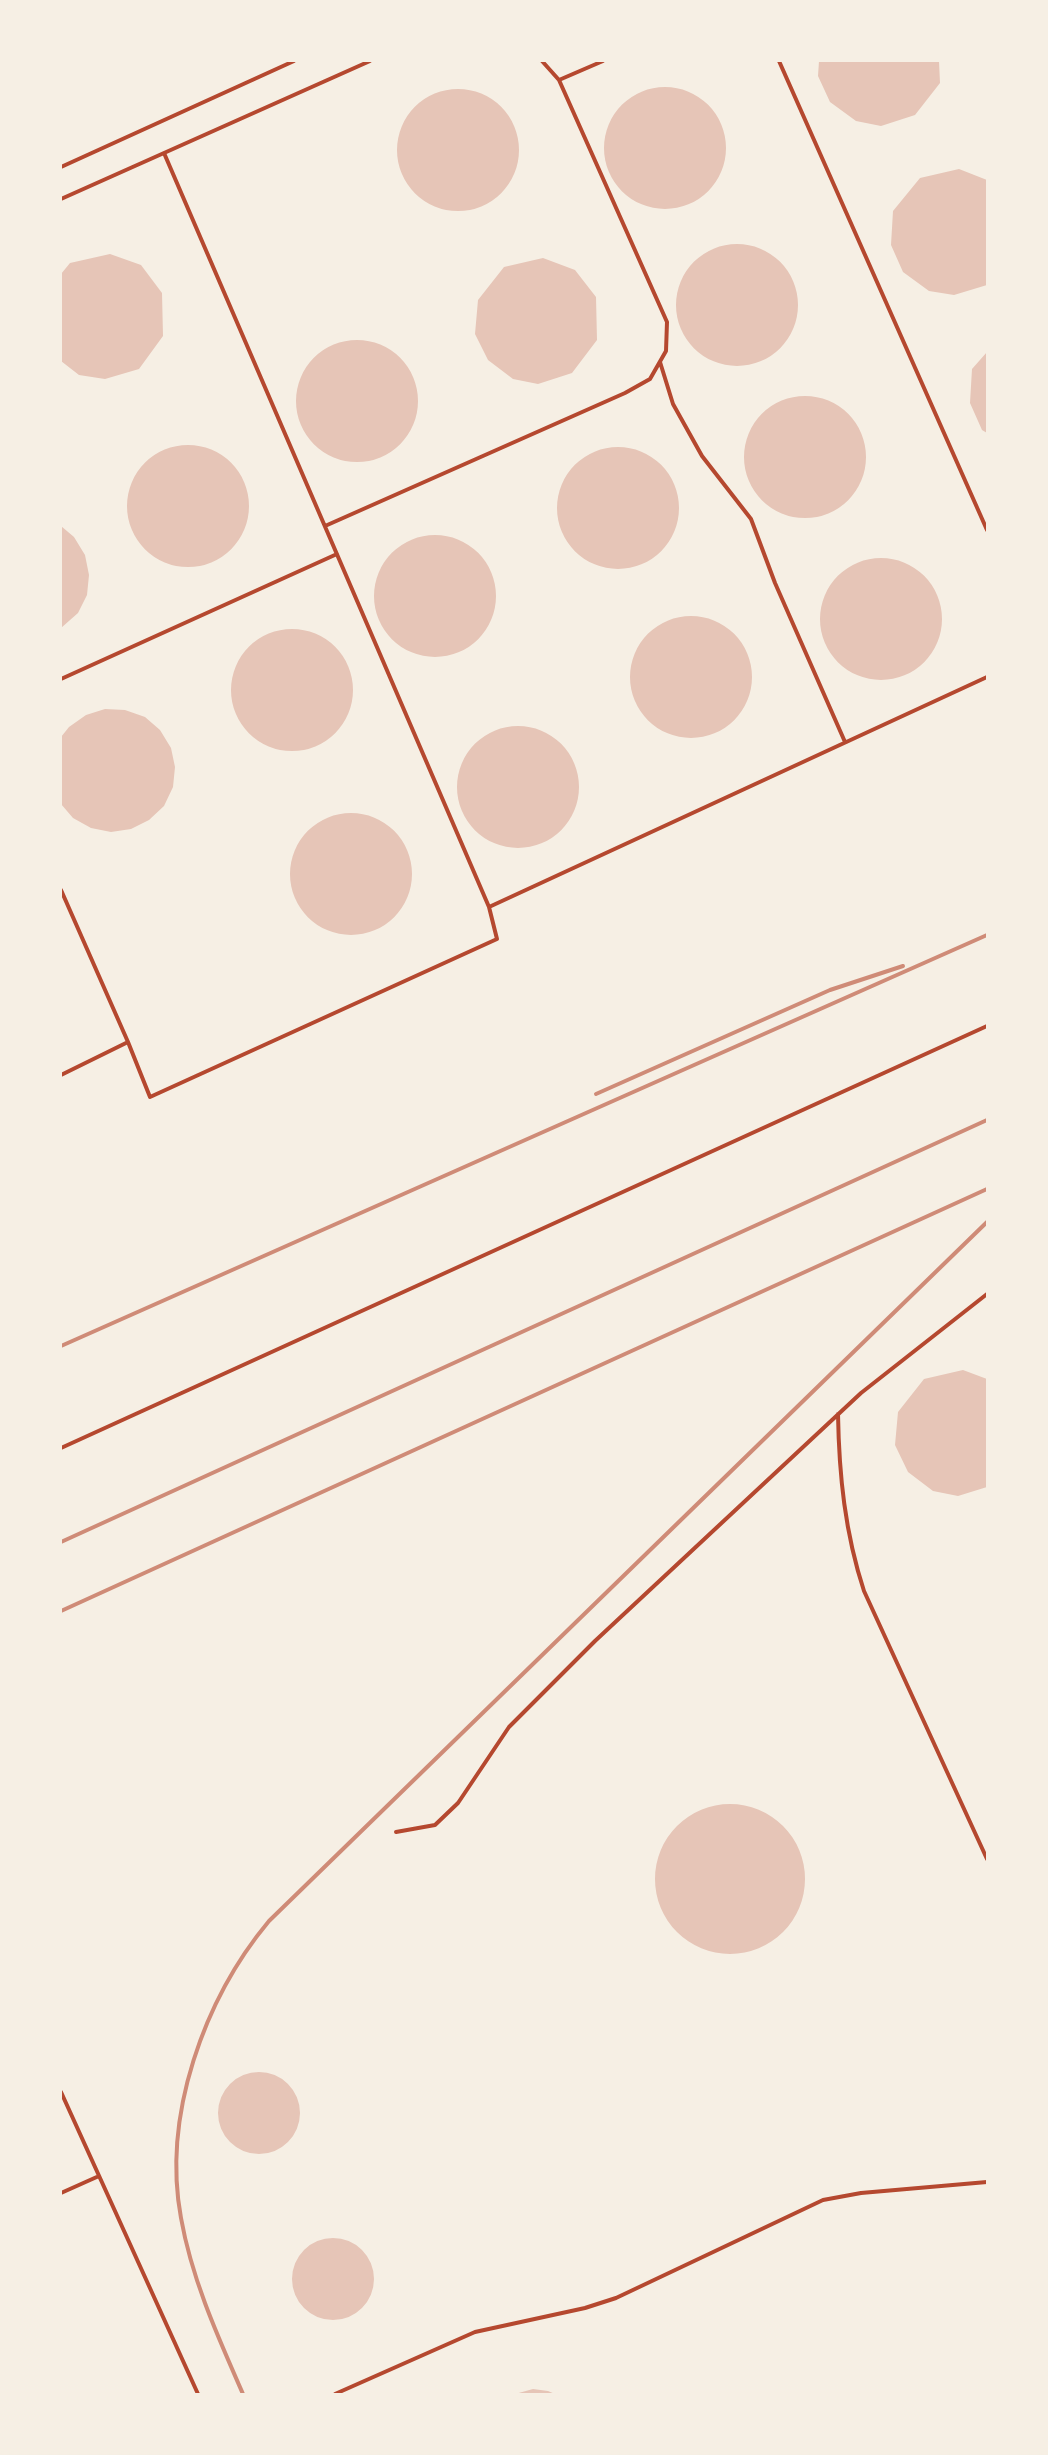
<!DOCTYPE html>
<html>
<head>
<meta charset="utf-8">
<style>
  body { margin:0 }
  #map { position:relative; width:1048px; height:2455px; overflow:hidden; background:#f6efe4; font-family:"DM Sans",sans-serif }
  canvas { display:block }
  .frame { position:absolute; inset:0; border:62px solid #f6efe4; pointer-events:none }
</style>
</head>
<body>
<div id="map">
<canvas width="1048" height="2455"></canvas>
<div class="frame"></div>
</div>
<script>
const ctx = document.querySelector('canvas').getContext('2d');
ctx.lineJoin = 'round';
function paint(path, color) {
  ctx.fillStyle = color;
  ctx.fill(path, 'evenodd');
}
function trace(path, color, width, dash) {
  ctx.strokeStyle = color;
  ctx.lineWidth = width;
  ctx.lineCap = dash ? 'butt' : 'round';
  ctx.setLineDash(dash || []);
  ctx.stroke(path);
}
paint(new Path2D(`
  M 819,61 L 939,61 L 940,83 L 915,115 L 881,126 L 856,121 L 830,102 L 818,76 Z
  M604 148a61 61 0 1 1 122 0a61 61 0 1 1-122 0Z
  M397 150a61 61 0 1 1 122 0a61 61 0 1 1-122 0Z
  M 959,169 L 987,180 L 987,285 L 954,295 L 929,291 L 903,272 L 891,245 L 893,211 L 920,178 Z
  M676 305a61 61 0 1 1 122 0a61 61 0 1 1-122 0Z
  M 110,254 L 141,265 L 162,293 L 163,336 L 139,369 L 105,379 L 79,375 L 61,361 L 61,274 L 70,263 Z
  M 543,258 L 575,270 L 596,297 L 597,340 L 572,373 L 538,384 L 513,379 L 488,360 L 475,334 L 478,300 L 504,267 Z
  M296 401a61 61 0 1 1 122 0a61 61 0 1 1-122 0Z
  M 987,352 L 987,433 L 982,430 L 970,403 L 972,369 Z
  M744 457a61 61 0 1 1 122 0a61 61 0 1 1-122 0Z
  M127 506a61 61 0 1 1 122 0a61 61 0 1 1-122 0Z
  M557 508a61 61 0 1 1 122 0a61 61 0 1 1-122 0Z
  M 61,526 L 74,537 L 85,555 L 89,575 L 87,595 L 78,613 L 61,628 Z
  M374 596a61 61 0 1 1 122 0a61 61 0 1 1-122 0Z
  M820 619a61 61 0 1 1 122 0a61 61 0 1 1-122 0Z
  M630 677a61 61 0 1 1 122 0a61 61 0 1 1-122 0Z
  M231 690a61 61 0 1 1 122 0a61 61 0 1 1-122 0Z
  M 105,709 L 125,710 L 145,717 L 160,730 L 171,748 L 175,767 L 173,787 L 164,806 L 149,820 L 131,829 L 111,832 L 91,828 L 73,818 L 61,804 L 61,737 L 69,727 L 86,715 Z
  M457 787a61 61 0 1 1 122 0a61 61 0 1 1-122 0Z
  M290 874a61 61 0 1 1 122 0a61 61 0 1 1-122 0Z
  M 963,1370 L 987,1379 L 987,1487 L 958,1496 L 933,1491 L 908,1472 L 895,1445 L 898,1412 L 924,1379 Z
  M655 1879a75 75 0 1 1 150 0a75 75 0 1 1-150 0Z
  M218 2113a41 41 0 1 1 82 0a41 41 0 1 1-82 0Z
  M292 2279a41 41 0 1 1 82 0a41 41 0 1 1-82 0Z
  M 533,2389 L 548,2391 L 555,2394 L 515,2394 Z`), '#e6c5b7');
trace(new Path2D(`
  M 779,61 L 987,530
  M 559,80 L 603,61
  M 164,153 L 489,907
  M 61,167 L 294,61
  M 61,199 L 370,61
  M 660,362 L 673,404 L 702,456 L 751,519 L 775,583 L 845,742
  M 325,526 L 625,393 L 650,379 L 666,351 L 667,322 L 559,80 L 542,61
  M 61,679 L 337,554
  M 61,890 L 128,1042
  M 61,1075 L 128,1042 L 150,1097 L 497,939 L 489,907 L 987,677
  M 838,1414 C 839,1475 845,1533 864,1591 L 987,1859
  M 61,1448 L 987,1026
  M 396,1832 L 435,1825 L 458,1803 L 509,1727 L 595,1641 L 861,1393 L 987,1294
  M 61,2092 L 198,2394
  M 61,2193 L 99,2176
  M 335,2394 L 475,2332 L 585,2308 L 616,2298 L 823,2200 L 861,2193 L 987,2182`), '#b5482f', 4);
trace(new Path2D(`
  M 596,1094 L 830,990 L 903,966
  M 61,1346 L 987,935
  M 61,1542 L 987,1120
  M 61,1611 L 987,1189
  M 243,2394 C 218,2337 192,2280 181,2218 C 162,2116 204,1999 269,1921 L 987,1222`), '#cf8b77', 4);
</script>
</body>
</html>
